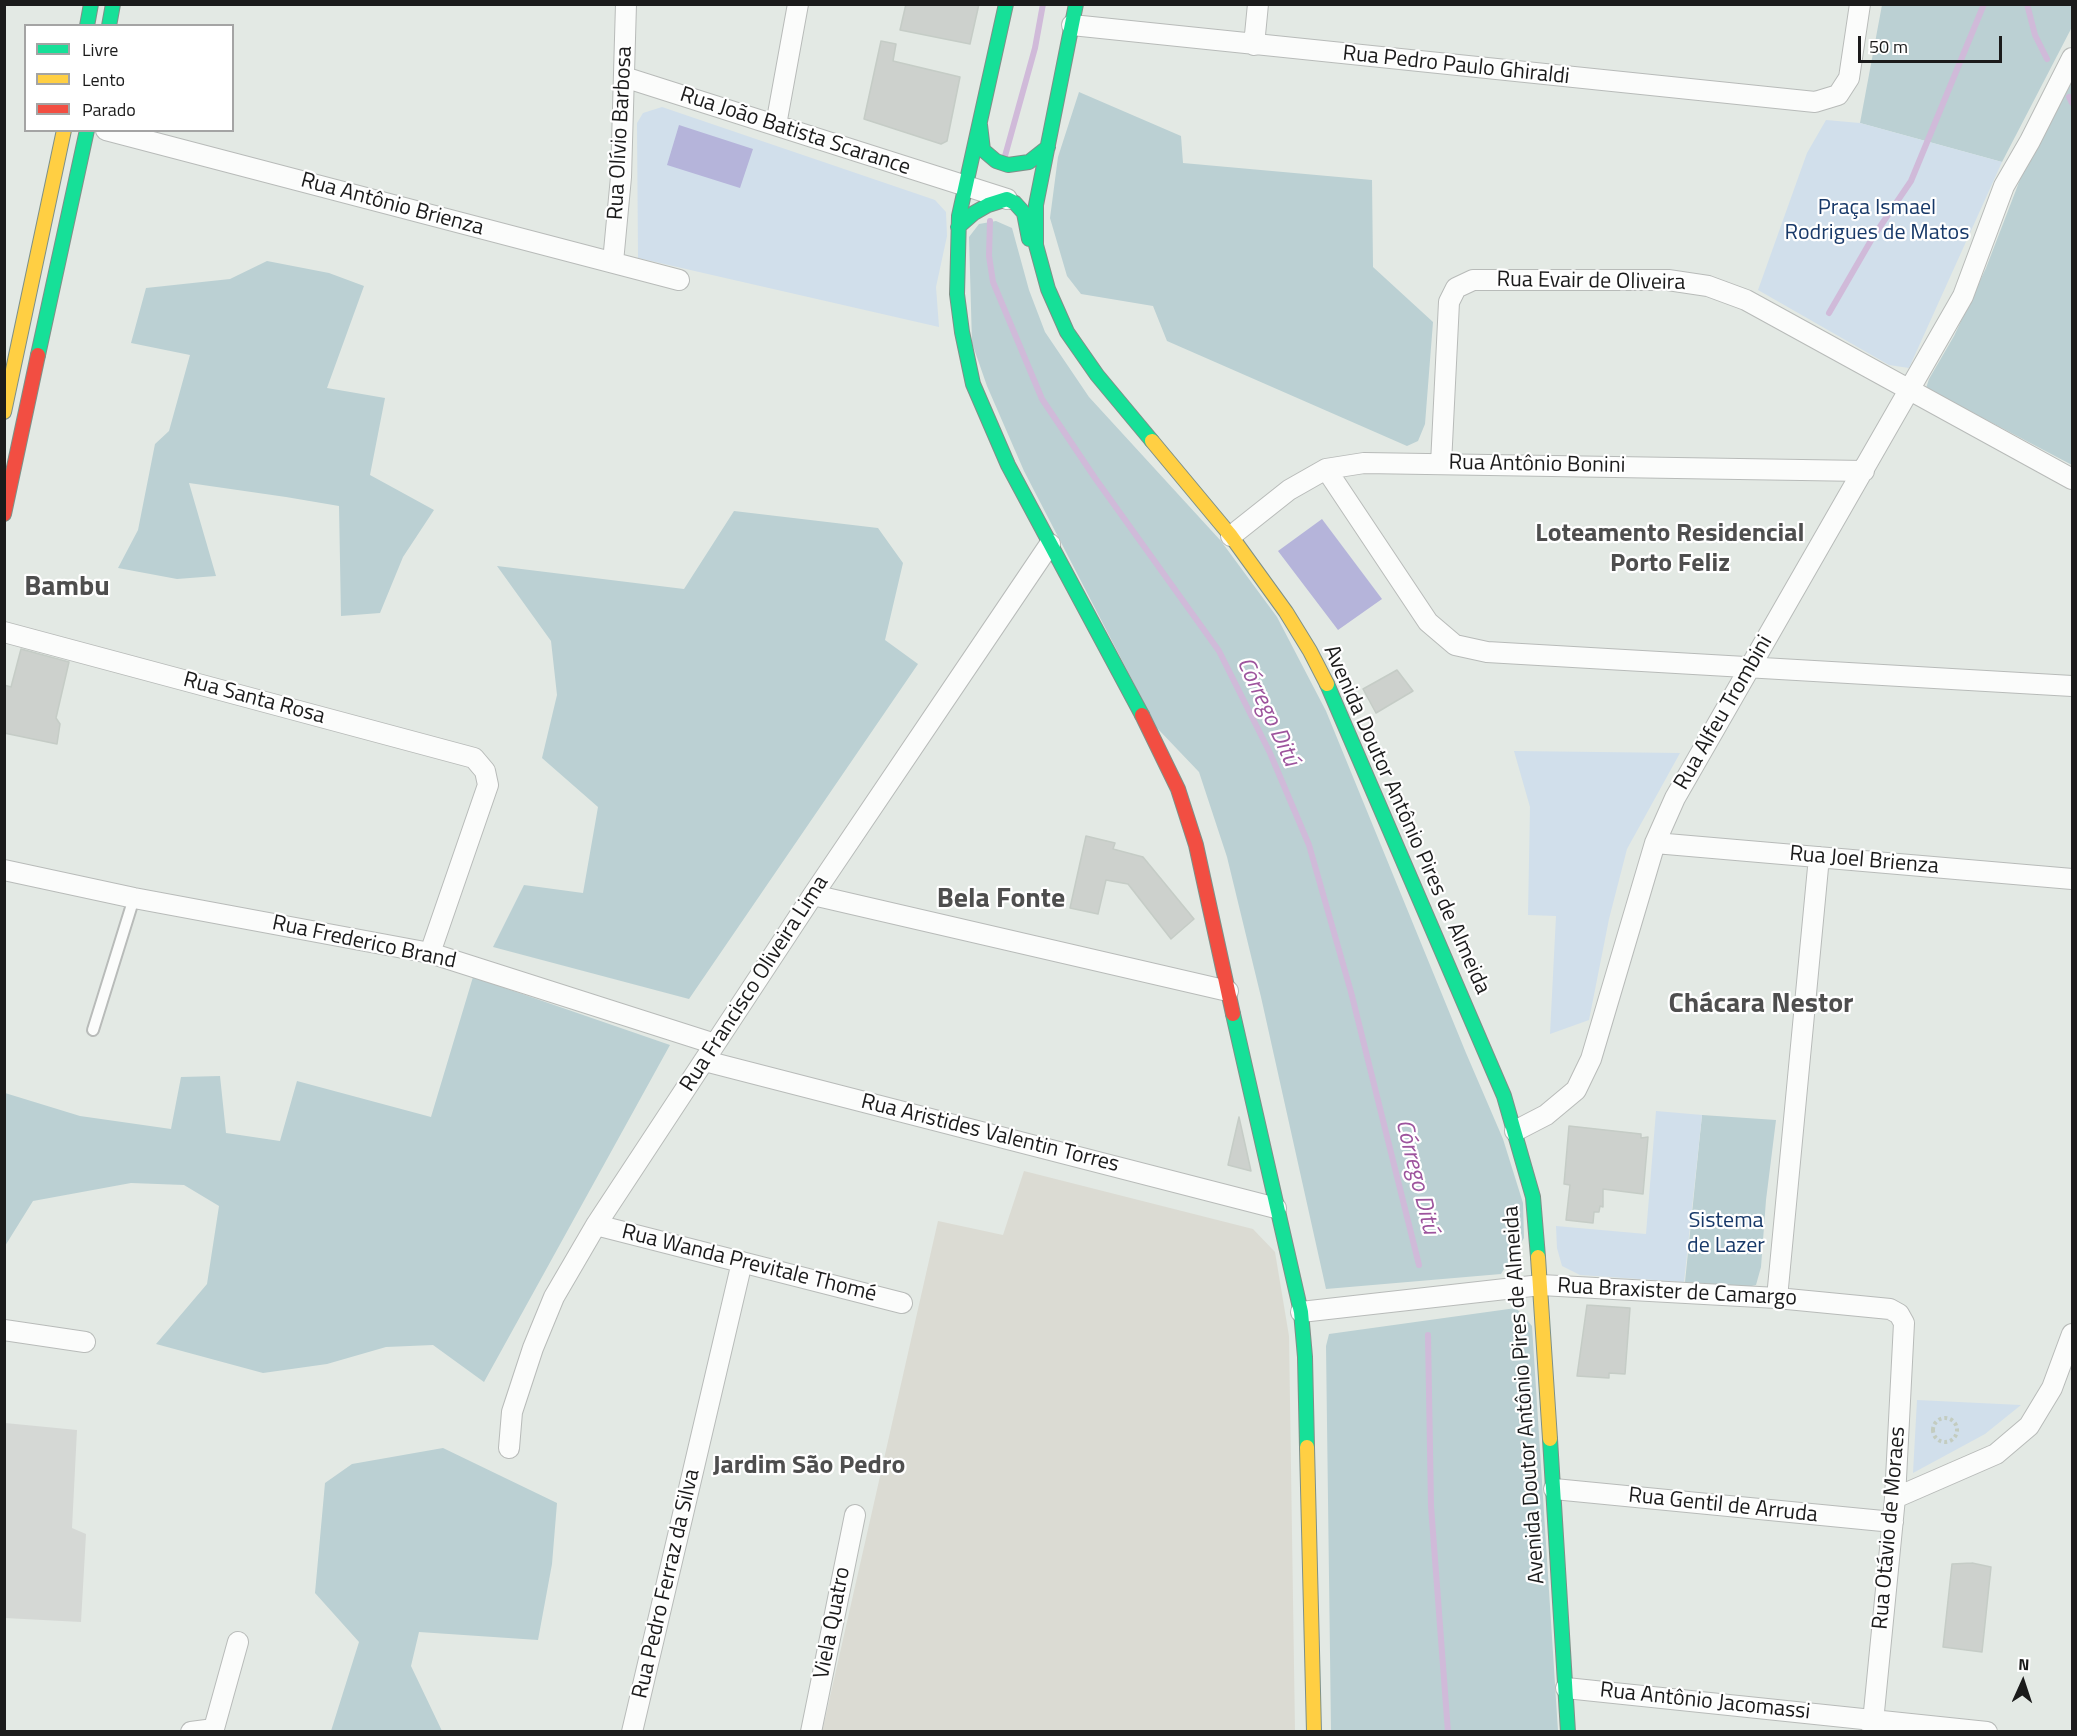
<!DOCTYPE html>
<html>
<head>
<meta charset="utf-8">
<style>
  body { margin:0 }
  #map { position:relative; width:2077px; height:1736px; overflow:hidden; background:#e3e9e4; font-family:"Titillium Web",sans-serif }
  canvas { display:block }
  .frame { position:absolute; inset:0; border:6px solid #1b1b1b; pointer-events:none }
  .legend { position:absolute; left:24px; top:24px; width:210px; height:108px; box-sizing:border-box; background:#fff; border:2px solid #a4a4a4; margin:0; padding:8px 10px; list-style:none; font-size:18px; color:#1b1b1b }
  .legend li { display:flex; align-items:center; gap:12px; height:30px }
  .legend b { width:30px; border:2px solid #a4a4a4 }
  .north { position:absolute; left:1993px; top:1652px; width:60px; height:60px; -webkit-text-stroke:4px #fff; paint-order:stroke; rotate:3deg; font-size:16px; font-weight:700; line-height:24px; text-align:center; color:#1b1b1b }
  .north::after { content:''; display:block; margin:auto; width:21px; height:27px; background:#1b1b1b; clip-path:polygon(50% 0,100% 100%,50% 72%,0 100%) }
  .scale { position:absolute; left:1858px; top:36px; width:144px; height:27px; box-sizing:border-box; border:3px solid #1b1b1b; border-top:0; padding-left:8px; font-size:18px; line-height:21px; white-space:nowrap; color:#1b1b1b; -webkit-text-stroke:4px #fff; paint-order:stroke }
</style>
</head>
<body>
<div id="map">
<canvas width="2077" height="1736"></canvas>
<div class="frame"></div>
<ul class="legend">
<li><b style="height:8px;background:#16e098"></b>Livre</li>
<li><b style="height:8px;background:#ffcf43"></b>Lento</li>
<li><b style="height:8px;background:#f24e42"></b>Parado</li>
</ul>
<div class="north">N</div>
<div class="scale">50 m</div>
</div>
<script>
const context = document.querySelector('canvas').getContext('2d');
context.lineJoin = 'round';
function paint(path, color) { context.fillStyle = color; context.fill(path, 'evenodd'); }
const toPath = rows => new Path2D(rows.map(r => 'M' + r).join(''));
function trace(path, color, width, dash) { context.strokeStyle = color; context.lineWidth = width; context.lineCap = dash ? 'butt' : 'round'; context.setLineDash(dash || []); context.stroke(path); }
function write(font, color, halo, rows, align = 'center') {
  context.font = font + ' "Titillium Web",sans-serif'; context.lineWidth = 4.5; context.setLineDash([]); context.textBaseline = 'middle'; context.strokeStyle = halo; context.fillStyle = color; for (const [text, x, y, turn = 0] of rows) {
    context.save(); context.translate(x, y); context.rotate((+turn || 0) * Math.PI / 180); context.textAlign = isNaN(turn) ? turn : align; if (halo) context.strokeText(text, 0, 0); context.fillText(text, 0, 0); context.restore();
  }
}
paint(toPath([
  [5,1423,77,1430,72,1528,86,1534,81,1622,5,1618]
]), '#d5d8d5');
paint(toPath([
  [1024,1171,1253,1229,1275,1252,1289,1336,1295,1731,822,1732,938,1221,1003,1235]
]), '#dbdbd3');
paint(toPath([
  [1882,5,2072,5,2072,27,2002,162,1860,123],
  [2072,82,2072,465,1926,388,1929,379,1954,336,1986,268,2021,177],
  [1079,92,1181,136,1183,163,1372,180,1373,267,1433,322,1425,424,1418,441,1407,446,1167,341,1153,306,1081,294,1067,276,1050,218,1058,157],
  [996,221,1012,228,1029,290,1045,332,1089,397,1221,541,1277,617,1326,711,1466,1053,1503,1139,1523,1203,1524,1238,1501,1274,1326,1289,1261,997,1227,857,1199,772,1157,728,1024,471,987,386,972,343,969,237,979,224],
  [267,261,329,273,364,286,327,388,385,398,370,475,434,510,403,557,380,613,341,616,339,506,286,497,189,483,216,576,177,579,118,568,138,530,155,444,169,431,190,355,131,343,146,288,230,279],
  [734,511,878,528,903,563,885,640,918,664,689,999,493,947,524,885,583,893,598,807,542,758,557,695,551,641,497,566,684,589],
  [473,977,670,1045,484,1382,433,1345,386,1347,327,1364,263,1373,156,1344,207,1284,219,1206,184,1185,131,1183,33,1201,5,1246,5,1093,80,1116,171,1129,181,1077,220,1076,226,1133,280,1141,297,1081,431,1117],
  [1702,1115,1776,1120,1766,1200,1761,1267,1756,1285,1747,1287,1685,1282],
  [1516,1308,1532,1326,1558,1731,1331,1731,1326,1346,1329,1334],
  [443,1448,557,1503,552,1564,538,1640,419,1632,411,1666,442,1731,331,1731,359,1642,315,1593,325,1483,352,1464]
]), '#bbd0d3');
paint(toPath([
  [662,107,935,200,946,212,947,236,936,287,939,327,638,258,637,123,643,113],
  [1826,120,1860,123,2002,162,1909,368,1889,365,1758,290,1807,153],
  [1514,751,1680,753,1627,849,1609,919,1589,1020,1550,1034,1556,916,1528,915,1530,807],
  [1656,1111,1702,1115,1684,1282,1580,1275,1562,1266,1557,1248,1556,1226,1646,1234],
  [1917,1400,2021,1405,1985,1434,1913,1473]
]), '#d1dfeb');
paint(toPath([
  [679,125,753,149,740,188,667,165],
  [1322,519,1382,599,1338,630,1278,551]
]), '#b5b4da');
trace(toPath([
  [2027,4,2035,35,2047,59],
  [2069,97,2072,103],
  [1005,156,1035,48,1043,4],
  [990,221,989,256,993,282,1042,399,1095,478,1219,651,1270,753,1309,845,1351,992,1419,1265],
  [1829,313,1873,237,1911,181,1984,4],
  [1428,1335,1431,1506,1448,1732]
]), '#d0bad9', 6);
const building = toPath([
  [906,4,979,4,970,44,900,30,906,4],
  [881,41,896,44,893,61,960,77,947,141,941,144,864,119,881,41],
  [21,649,69,662,56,718,60,724,57,744,4,733,4,685,11,687,21,649],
  [1397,670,1413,691,1376,713,1363,689,1397,670],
  [1086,836,1115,843,1113,849,1143,857,1194,919,1171,939,1128,884,1106,880,1098,914,1070,908,1086,836],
  [1239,1117,1251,1171,1228,1165,1239,1117],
  [1569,1126,1641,1134,1641,1138,1648,1137,1643,1194,1603,1189,1603,1207,1600,1206,1599,1212,1594,1212,1593,1223,1566,1220,1570,1185,1564,1184,1569,1126],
  [1587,1305,1630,1308,1625,1374,1609,1373,1609,1378,1577,1376,1587,1305],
  [1972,1563,1991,1567,1982,1652,1943,1647,1952,1564,1972,1563]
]);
paint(building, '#cdd1cd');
trace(building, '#c5ccc6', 1.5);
const lane = toPath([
  [93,1030,134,898]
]);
const street = toPath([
  [1072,25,1815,102,1838,95,1849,78,1860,4],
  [1254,45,1258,4],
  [624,77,1007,199],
  [776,125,798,4],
  [106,130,679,280],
  [613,262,621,177,626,4],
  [1441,464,1449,302,1456,288,1473,280,1668,280,1708,286,1746,300,2072,479],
  [1326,469,1428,622,1455,645,1487,652,2072,686],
  [1231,536,1289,490,1326,469,1364,463,1864,471],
  [4,632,474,758,485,771,488,785,430,953],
  [1655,843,2072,879],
  [4,870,134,898,430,953,715,1044],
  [813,895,1228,991],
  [705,1061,1276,1208],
  [1515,1131,1546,1115,1576,1090,1591,1059,1655,843,1675,798,1963,296,2004,186,2030,141,2072,58],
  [596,1225,902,1303],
  [1777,1298,1819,857],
  [1301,1312,1541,1285,1777,1298,1890,1309,1899,1314,1904,1323,1895,1498,1872,1732],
  [4,1330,85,1342],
  [509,1448,512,1412,533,1348,554,1297,596,1225,813,895,1050,544],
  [1554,1489,1893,1522],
  [1895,1498,1996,1454,2029,1426,2052,1388,2072,1334],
  [1566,1688,1987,1732],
  [191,1732,214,1729],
  [213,1732,238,1642],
  [632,1732,742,1262],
  [811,1732,855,1515]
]);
const fast = toPath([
  [1006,4,959,216,957,294,962,332,973,384,1008,465,1142,715],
  [1076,4,1036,205,1036,245,1048,289,1067,332,1097,375,1152,441],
  [87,26,91,4],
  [109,26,113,4],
  [980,125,983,150,996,161,1008,165,1029,162,1048,147],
  [958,227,974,213,988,205,1007,199,1015,203,1024,213,1029,239],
  [38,355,87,130],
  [1327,684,1504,1096,1533,1197,1538,1257],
  [1233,1014,1301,1312,1305,1357,1307,1447],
  [1550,1439,1568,1732]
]);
const slow = toPath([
  [4,412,64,130],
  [1152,441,1231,536,1286,612,1310,651,1327,684],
  [1538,1257,1550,1439],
  [1307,1447,1314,1732]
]);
const jam = toPath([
  [4,514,38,355],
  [1142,715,1178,789,1196,845,1233,1014]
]);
trace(lane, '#b8bbb9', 14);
trace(street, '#b8bbb9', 22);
trace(fast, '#7e9088', 16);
trace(slow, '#7e9088', 16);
trace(jam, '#7e9088', 16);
trace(toPath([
  '1933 1430a12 12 0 1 1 24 0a12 12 0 1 1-24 0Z'
]), '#c3ccc0', 4, [3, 3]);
trace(lane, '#fbfcfb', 10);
trace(street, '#fbfcfb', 20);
trace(fast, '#16e098', 14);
trace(slow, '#ffcf43', 14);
trace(jam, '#f24e42', 14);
write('22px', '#1b1b1b', '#fff', [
  ["Rua Pedro Paulo Ghiraldi",1456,66,6],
  ["Rua João Batista Scarance",795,132,18],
  ["Rua Olívio Barbosa",621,133,-87],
  ["Rua Antônio Brienza",392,205,15],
  ["Rua Evair de Oliveira",1591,282,1],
  ["Rua Antônio Bonini",1537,465,1],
  ["Rua Santa Rosa",254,699,15],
  ["Rua Alfeu Trombini",1724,713,-60],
  ["Avenida Doutor Antônio Pires de Almeida",1406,820,66],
  ["Rua Joel Brienza",1864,861,5],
  ["Rua Frederico Brand",364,943,12],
  ["Rua Francisco Oliveira Lima",755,984,-57],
  ["Rua Aristides Valentin Torres",990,1134,14],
  ["Rua Wanda Previtale Thomé",749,1264,14],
  ["Rua Braxister de Camargo",1677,1293,3],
  ["Avenida Doutor Antônio Pires de Almeida",1525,1395,-94],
  ["Rua Gentil de Arruda",1723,1506,6],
  ["Rua Otávio de Moraes",1890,1528,-85],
  ["Rua Pedro Ferraz da Silva",667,1584,-77],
  ["Viela Quatro",833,1623,-79],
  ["Rua Antônio Jacomassi",1705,1702,6]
]);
write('22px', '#183969', '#fff', [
  ["Praça Ismael",1877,209],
  ["Rodrigues de Matos",1877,234],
  ["Sistema",1726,1222],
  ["de Lazer",1726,1247]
]);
write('italic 24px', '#9d549d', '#fff', [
  ["Córrego Ditú",1267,712,65],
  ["Córrego Ditú",1416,1177,76]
]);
write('bold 26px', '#4e4e4e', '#fff', [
  ["Loteamento Residencial",1670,535],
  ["Porto Feliz",1670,565],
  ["Jardim São Pedro",809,1467]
]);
write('bold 28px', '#4e4e4e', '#fff', [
  ["Bambu",67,588],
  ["Bela Fonte",1001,900],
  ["Chácara Nestor",1761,1005]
]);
</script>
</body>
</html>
